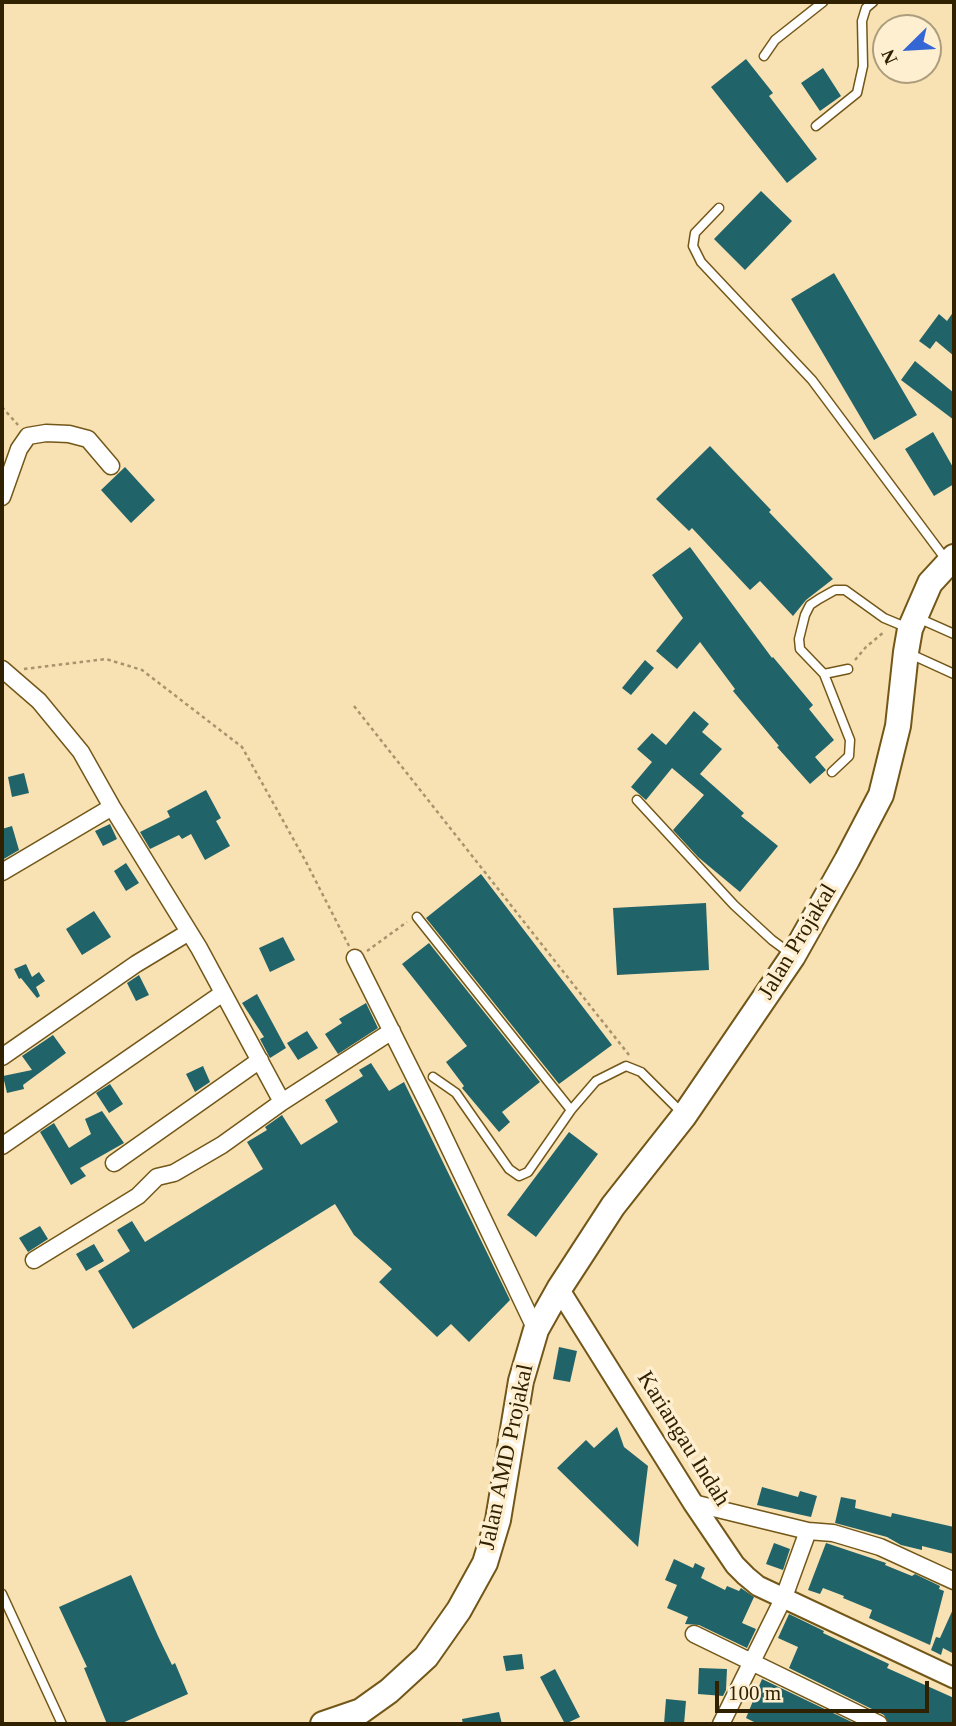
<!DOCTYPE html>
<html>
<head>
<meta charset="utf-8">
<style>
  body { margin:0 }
  #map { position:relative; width:956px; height:1726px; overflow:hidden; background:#f8e1b3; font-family:"Times New Roman",serif }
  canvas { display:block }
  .frame { position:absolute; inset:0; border:4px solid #302100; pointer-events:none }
  .north { position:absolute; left:872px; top:14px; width:70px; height:70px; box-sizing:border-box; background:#ffefd1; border:2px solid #ac9d7d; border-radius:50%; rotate:246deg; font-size:19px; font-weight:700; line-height:28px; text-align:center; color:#302100 }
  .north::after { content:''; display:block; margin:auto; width:24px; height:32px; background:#3566d5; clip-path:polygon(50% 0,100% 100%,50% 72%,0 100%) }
  .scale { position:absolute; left:715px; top:1681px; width:214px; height:32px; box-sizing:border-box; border:4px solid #302100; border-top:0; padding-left:9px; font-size:21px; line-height:24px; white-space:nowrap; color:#302100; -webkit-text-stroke:5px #ffefd1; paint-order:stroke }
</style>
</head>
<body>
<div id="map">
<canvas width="956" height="1726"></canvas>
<div class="frame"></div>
<div class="north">N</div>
<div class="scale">100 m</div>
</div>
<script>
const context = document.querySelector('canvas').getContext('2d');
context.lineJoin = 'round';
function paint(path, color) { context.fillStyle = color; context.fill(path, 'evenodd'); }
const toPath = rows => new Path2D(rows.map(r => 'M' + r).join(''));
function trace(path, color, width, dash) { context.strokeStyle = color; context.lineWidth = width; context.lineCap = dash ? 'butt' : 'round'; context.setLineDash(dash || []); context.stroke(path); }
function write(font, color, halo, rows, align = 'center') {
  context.font = font + ' "Times New Roman",serif'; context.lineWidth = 7; context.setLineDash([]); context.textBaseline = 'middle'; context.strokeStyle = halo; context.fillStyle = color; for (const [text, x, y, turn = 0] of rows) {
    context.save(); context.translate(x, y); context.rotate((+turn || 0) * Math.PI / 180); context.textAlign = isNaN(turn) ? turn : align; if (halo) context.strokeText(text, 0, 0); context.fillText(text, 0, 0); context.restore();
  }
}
paint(toPath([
  [746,59,773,93,769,96,817,159,787,183,711,87],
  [823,68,841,96,820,111,801,83],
  [761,191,792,221,745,270,714,239],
  [834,273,917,415,874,440,791,299],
  [954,311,954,356,936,341,930,349,919,341,939,314,947,321],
  [915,361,954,393,954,420,901,380],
  [933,432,954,469,954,484,934,496,905,449],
  [710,446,771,510,769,512,833,579,806,600,793,616,760,581,750,590,692,528,689,531,656,499],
  [125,467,155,500,131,523,101,490],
  [690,547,772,658,773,657,813,705,809,709,834,740,815,757,826,770,810,784,777,747,779,746,733,691,735,689,700,642,677,669,656,651,683,618,652,575],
  [645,660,654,668,631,695,622,688],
  [694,711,709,724,702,732,722,749,700,774,744,813,741,816,778,846,740,892,698,857,673,830,704,795,672,768,646,800,631,787,652,762,637,749,652,733,666,745],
  [24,773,29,793,12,797,8,777],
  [206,790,221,818,216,821,230,846,205,860,191,834,182,839,179,835,150,849,140,832,170,817,167,811],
  [110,824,117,839,103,846,95,831],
  [12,826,19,850,2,860,2,829],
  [126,863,139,883,126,891,114,871],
  [481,874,612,1045,559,1084,426,918],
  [706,903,709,970,617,975,613,908],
  [94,911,111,937,82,955,66,929],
  [283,937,295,960,270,972,259,948],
  [429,943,540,1082,502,1112,510,1122,499,1132,462,1088,464,1086,446,1062,467,1046,402,964],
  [26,964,32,977,39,972,45,981,36,987,40,996,37,998,21,978,19,979,14,969],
  [139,975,149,995,136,1001,127,983],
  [257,994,286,1048,270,1058,260,1039,264,1037,242,1003],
  [366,1003,378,1028,338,1054,325,1034,342,1023,339,1019],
  [307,1031,318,1048,298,1060,287,1043],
  [53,1035,66,1053,23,1085,24,1089,7,1093,3,1076,32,1070,22,1056],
  [371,1063,389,1091,404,1082,510,1300,469,1342,451,1324,437,1337,379,1282,392,1269,354,1235,335,1204,133,1329,98,1271,130,1251,117,1230,132,1221,145,1242,263,1169,247,1142,267,1130,265,1127,282,1115,301,1145,338,1122,325,1100,363,1076,359,1070],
  [203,1066,210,1082,195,1092,186,1074],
  [110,1084,123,1104,109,1113,96,1093],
  [102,1111,124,1143,80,1168,86,1176,71,1185,40,1132,54,1123,69,1148,91,1134,85,1119],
  [569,1132,598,1154,536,1237,507,1215],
  [40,1226,48,1239,28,1252,19,1238],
  [94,1244,104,1261,86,1271,76,1254],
  [559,1347,577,1351,570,1382,553,1379],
  [617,1427,624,1447,648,1466,638,1547,557,1468,586,1440,594,1448],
  [762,1487,798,1497,800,1491,817,1496,811,1517,757,1505],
  [841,1497,856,1500,855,1508,891,1517,892,1513,954,1527,954,1554,922,1546,922,1550,901,1545,887,1537,835,1523],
  [774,1543,790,1549,783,1570,766,1564],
  [826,1543,886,1563,885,1565,912,1576,915,1574,940,1586,939,1589,944,1591,930,1645,869,1618,872,1610,843,1598,844,1596,823,1588,820,1594,808,1590],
  [674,1559,693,1568,695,1563,705,1568,701,1578,725,1590,727,1586,739,1591,741,1588,754,1597,742,1623,756,1629,747,1648,699,1625,685,1624,688,1617,667,1608,677,1585,665,1580],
  [131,1575,158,1636,172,1665,175,1663,188,1694,120,1724,107,1724,84,1668,87,1667,59,1607],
  [954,1607,954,1654,943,1648,941,1655,931,1650,936,1637,940,1638],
  [789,1614,824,1631,823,1633,889,1664,887,1668,954,1698,954,1724,889,1724,884,1715,789,1668,798,1647,778,1638],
  [522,1654,524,1669,506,1671,503,1656],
  [699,1668,727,1669,726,1690,723,1696,698,1694],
  [555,1669,580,1717,565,1724,540,1677],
  [762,1679,856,1724,758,1724,746,1718],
  [666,1699,686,1701,684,1724,664,1724],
  [499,1712,502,1724,463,1724,462,1719]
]), '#206369');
const service = toPath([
  [764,56,775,40,823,2],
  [816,126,857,93,863,66,862,21,866,8,873,2],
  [719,208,695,233,693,246,701,262,812,380,947,561],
  [918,618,954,634],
  [908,653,954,674],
  [848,669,824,674,800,649,799,639,805,615,810,605,819,599,835,590,845,590,884,618,908,628],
  [824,674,850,740,849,756,832,772],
  [637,800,734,905,772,940,791,954],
  [417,917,571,1110],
  [433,1077,456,1093,509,1169,519,1176,528,1172,571,1110,596,1081,626,1066,641,1072,682,1113],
  [2,1594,62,1724]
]);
const minor = toPath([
  [2,497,19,449,28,436,46,433,69,434,88,439,111,466],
  [2,669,39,701,81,752,112,807,199,948,282,1102],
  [2,872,112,807],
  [355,958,435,1118,536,1330],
  [2,1057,136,964,189,932],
  [2,1146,223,993],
  [114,1163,260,1060],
  [34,1260,138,1196,157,1177,174,1173,222,1145,282,1102,392,1031],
  [693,1503,808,1531,833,1533,880,1547,954,1581],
  [694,1634,879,1724],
  [721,1724,784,1597,808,1531]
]);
const tertiary = toPath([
  [559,1289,693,1503,735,1565,746,1576,758,1586,954,1678]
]);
const primary = toPath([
  [323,1724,361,1711,389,1691,426,1657,459,1610,485,1563,498,1520,521,1381,536,1330,559,1289,613,1206,684,1116,793,956,847,860,881,795,898,726,906,652,910,629,930,583,954,557]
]);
trace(service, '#735718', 11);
trace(minor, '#735718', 19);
trace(tertiary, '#735718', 23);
trace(primary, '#735718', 28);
trace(toPath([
  [2,407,18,425],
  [855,660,866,647,885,631],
  [24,669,106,659,142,670,242,747,305,860,349,946],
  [354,706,629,1055],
  [367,951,407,922]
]), '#a8946c', 2.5, [3.5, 3.5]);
trace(service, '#fff', 8);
trace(minor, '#fff', 16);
trace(tertiary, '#fff', 19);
trace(primary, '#fff', 24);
write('23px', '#302100', '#ffefd1', [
  ["Jalan Projakal",798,942,-59],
  ["Kariangau Indah",683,1439,58],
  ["Jalan AMD Projakal",507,1457,-78]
]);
</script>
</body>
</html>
